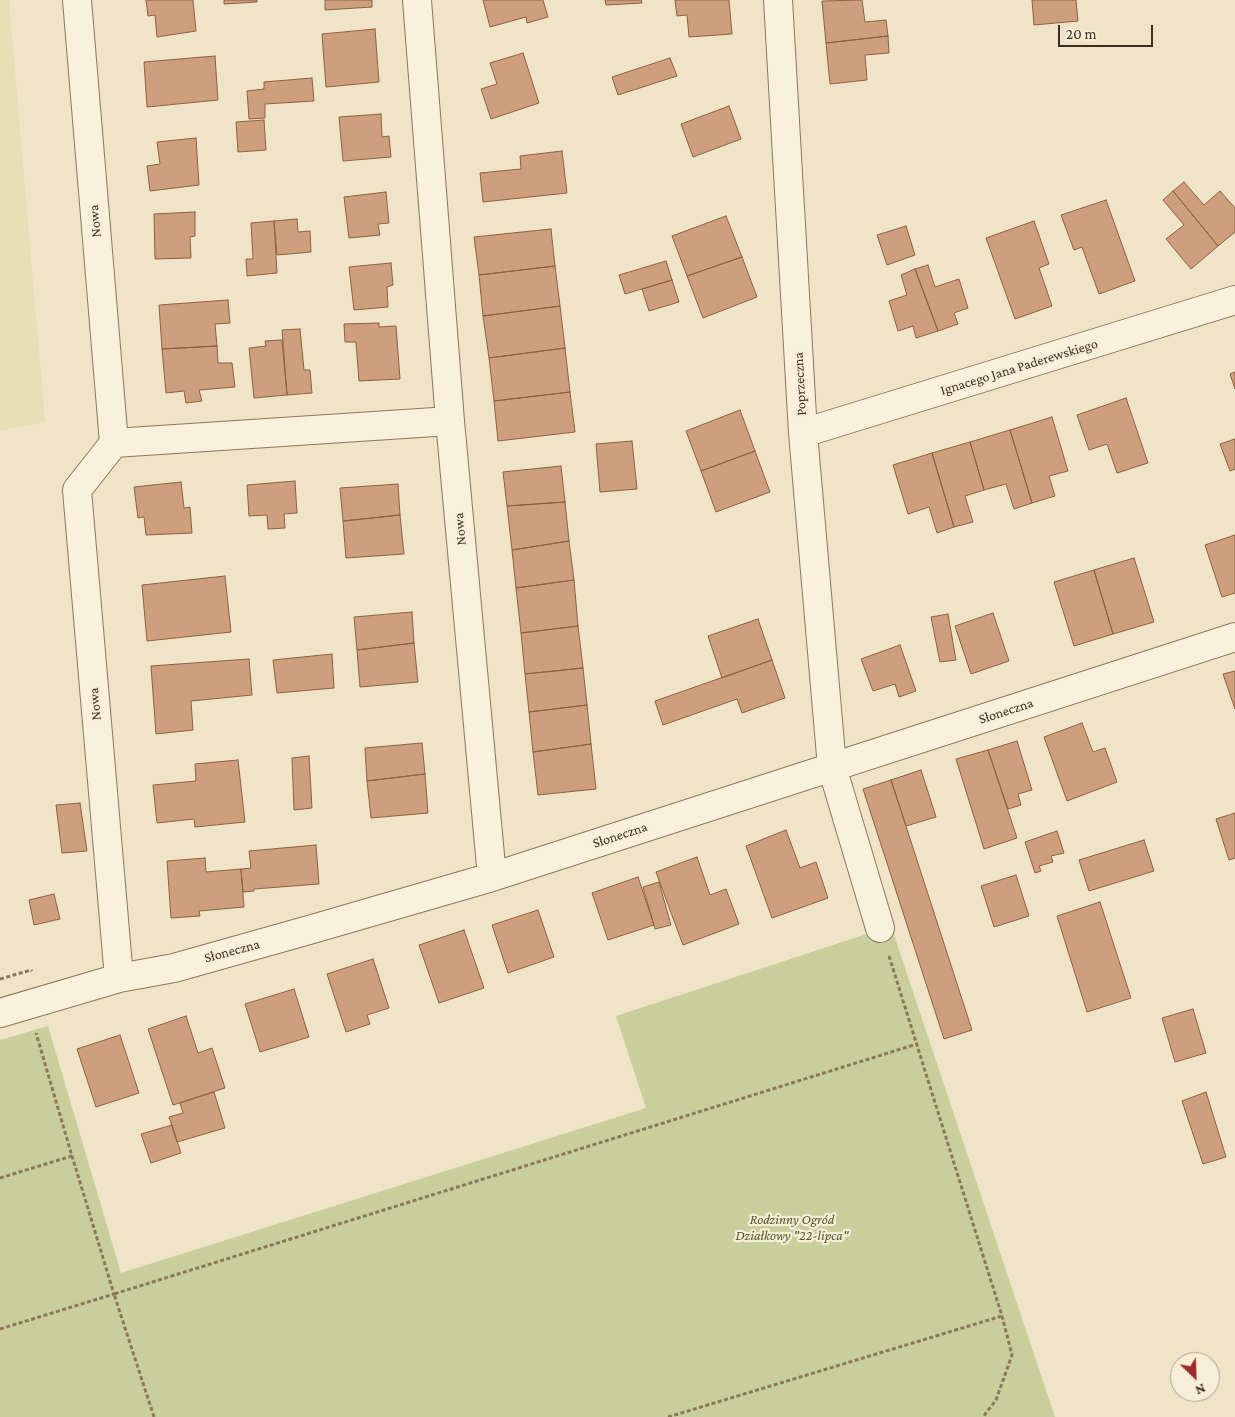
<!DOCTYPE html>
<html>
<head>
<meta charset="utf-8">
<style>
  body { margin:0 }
  #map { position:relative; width:1235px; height:1417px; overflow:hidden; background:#f0e4c8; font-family:"Crimson Pro",serif }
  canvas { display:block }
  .north { position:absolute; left:1170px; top:1352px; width:50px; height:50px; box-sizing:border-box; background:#f7eed8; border:1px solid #ada18e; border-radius:50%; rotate:156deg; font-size:14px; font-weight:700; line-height:20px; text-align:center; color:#3d2e20 }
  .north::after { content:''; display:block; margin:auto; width:18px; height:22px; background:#9e2a2b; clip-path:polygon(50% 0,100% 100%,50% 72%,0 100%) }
  .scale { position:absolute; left:1058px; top:25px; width:95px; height:22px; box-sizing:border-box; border:2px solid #3d2e20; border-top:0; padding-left:6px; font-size:15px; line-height:18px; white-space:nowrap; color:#3d2e20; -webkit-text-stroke:4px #f7eed8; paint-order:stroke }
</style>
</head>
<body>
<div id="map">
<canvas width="1235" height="1417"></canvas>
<div class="north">N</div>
<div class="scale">20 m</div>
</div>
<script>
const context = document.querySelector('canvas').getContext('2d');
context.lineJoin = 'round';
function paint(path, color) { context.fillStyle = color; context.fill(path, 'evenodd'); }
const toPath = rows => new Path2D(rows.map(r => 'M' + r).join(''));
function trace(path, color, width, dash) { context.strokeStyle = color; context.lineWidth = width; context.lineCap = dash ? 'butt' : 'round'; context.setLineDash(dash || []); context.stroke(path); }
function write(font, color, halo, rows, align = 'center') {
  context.font = font + ' "Crimson Pro",serif'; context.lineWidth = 4.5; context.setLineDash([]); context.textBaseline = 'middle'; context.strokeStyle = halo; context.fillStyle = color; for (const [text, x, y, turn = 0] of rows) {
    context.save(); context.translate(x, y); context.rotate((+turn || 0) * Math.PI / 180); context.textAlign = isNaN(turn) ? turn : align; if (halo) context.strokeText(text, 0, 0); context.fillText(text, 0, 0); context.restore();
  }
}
paint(toPath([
  [0,0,9,0,45,422,0,431]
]), '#e6deb5');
paint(toPath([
  [891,926,1055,1417,0,1417,0,1040,48,1026,121,1273,646,1108,616,1016]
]), '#c9cf9b');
const building = toPath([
  [146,0,193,0,196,31,157,37,155,15,148,16,146,0],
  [224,0,257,0,257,2,224,4,224,0],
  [325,0,372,0,372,7,325,10,325,0],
  [483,0,543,0,548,17,527,23,526,17,490,27,483,0],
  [605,0,641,0,642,3,606,5,605,0],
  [675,0,729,0,732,34,689,37,687,15,677,16,675,0],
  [862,0,865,22,886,20,888,36,826,43,822,1,862,0],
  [1032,0,1076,0,1078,21,1034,25,1032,0],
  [375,29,379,82,326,87,322,34,375,29],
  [888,36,889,53,865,55,867,80,830,84,826,43,888,36],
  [523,53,539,103,491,119,481,89,497,84,490,63,523,53],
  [215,56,218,100,147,107,144,62,215,56],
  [670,58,677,76,618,95,612,77,670,58],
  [312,78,314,101,265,104,265,118,249,119,247,91,264,89,264,82,312,78],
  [729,106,741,139,693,157,681,124,729,106],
  [381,114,382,137,389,136,391,157,343,161,339,117,381,114],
  [264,120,266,150,238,152,236,122,264,120],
  [196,138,199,185,150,191,147,166,160,164,157,142,196,138],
  [562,151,567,193,483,202,480,173,521,169,520,156,562,151],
  [1184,182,1204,205,1220,191,1235,208,1235,232,1218,246,1173,191,1184,182],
  [1173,191,1218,246,1191,269,1166,239,1184,225,1163,200,1173,191],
  [386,192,389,223,378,224,380,235,349,238,344,197,386,192],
  [1106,200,1135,281,1099,294,1082,247,1074,250,1061,215,1106,200],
  [195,212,195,236,190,237,191,258,155,259,154,214,195,212],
  [726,216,742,257,687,276,672,236,726,216],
  [297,219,298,232,310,231,311,252,277,255,274,221,297,219],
  [274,221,277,273,247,276,246,259,253,259,251,223,274,221],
  [1034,221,1049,264,1039,268,1052,306,1015,319,986,238,1034,221],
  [906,226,915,255,887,265,877,235,906,226],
  [551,229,555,266,479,275,474,237,551,229],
  [742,257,757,297,703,318,687,276,742,257],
  [666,261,672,280,625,294,619,275,666,261],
  [391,263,393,285,387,287,388,307,354,310,349,267,391,263],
  [928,265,935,287,959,279,968,308,954,313,958,324,938,331,915,269,928,265],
  [555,266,560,306,483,316,479,275,555,266],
  [915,269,938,331,916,338,913,326,898,331,889,301,907,295,901,275,915,269],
  [672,280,679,302,649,311,642,289,672,280],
  [228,300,230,323,215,324,217,346,162,349,159,305,228,300],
  [560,306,565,348,489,358,483,316,560,306],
  [379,323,379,327,396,326,400,379,359,381,356,342,345,342,344,324,379,323],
  [300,329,304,370,310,370,312,393,287,395,282,330,300,329],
  [282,340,287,395,254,398,249,348,266,346,265,341,282,340],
  [217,346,218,363,232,363,235,387,199,390,202,401,186,403,184,391,166,393,162,349,217,346],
  [565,348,570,392,494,401,489,358,565,348],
  [1235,372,1235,389,1230,374,1235,372],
  [570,392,575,432,498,441,494,401,570,392],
  [1126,398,1148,463,1117,473,1107,444,1089,450,1077,415,1126,398],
  [740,410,755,451,701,471,686,431,740,410],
  [1052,417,1068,471,1049,476,1055,496,1032,503,1010,430,1052,417],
  [1010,430,1032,503,1014,509,1006,484,984,490,970,442,1010,430],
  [1235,439,1235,469,1230,471,1220,444,1235,439],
  [632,441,637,489,600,492,596,444,632,441],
  [970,442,984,490,965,496,973,522,954,527,932,453,970,442],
  [755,451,770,492,716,512,701,471,755,451],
  [932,453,954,527,937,533,929,507,908,514,893,465,932,453],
  [561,466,565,502,507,506,503,472,561,466],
  [295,481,297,513,284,514,285,528,268,529,267,515,249,516,247,485,295,481],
  [181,482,184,508,190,507,192,533,146,535,144,517,138,518,134,487,181,482],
  [398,484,400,515,343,521,340,488,398,484],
  [565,502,569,541,512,550,507,506,565,502],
  [400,515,404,554,346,558,343,521,400,515],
  [1235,535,1235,593,1222,597,1205,545,1235,535],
  [569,541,574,580,516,588,512,550,569,541],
  [1134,558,1154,622,1113,634,1094,570,1134,558],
  [1094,570,1113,634,1074,646,1054,582,1094,570],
  [225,576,231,632,147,641,142,585,225,576],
  [574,580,578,626,521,633,516,588,574,580],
  [412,612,414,643,357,650,354,617,412,612],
  [993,613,1009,661,971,674,955,626,993,613],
  [948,614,956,660,940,662,931,617,948,614],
  [758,619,772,660,722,678,708,636,758,619],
  [578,626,583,668,525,674,521,633,578,626],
  [414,643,418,682,360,687,357,650,414,643],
  [900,645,916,691,899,697,895,684,873,691,861,659,900,645],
  [332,654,334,688,277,693,273,660,332,654],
  [249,659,252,695,191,701,193,730,156,734,151,666,249,659],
  [772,660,785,698,742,713,737,699,663,725,655,701,772,660],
  [583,668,587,705,529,712,525,674,583,668],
  [1235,671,1235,709,1223,674,1235,671],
  [587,705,591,744,533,752,529,712,587,705],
  [1082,723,1093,752,1105,748,1117,782,1067,801,1044,737,1082,723],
  [1017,741,1032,790,1018,794,1021,805,1008,809,988,750,1017,741],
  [422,743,425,774,367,781,365,748,422,743],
  [591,744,596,789,538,795,533,752,591,744],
  [988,750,1017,838,984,849,956,759,988,750],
  [309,756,312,808,294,810,292,758,309,756],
  [238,760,245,822,195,827,194,819,157,823,153,785,196,781,195,764,238,760],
  [921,770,936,817,906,826,891,780,921,770],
  [425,774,428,813,371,818,367,781,425,774],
  [891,780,972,1030,944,1039,863,789,891,780],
  [80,803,87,851,62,853,56,805,80,803],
  [1235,813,1235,858,1229,860,1216,819,1235,813],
  [786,830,800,868,816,862,828,898,772,918,746,846,786,830],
  [1057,831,1064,853,1051,856,1053,862,1039,866,1041,871,1035,873,1025,842,1057,831],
  [1144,840,1154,871,1089,891,1079,860,1144,840],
  [316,845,319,884,254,889,254,891,243,892,241,869,251,868,249,851,316,845],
  [697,857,710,895,726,889,739,924,683,945,656,872,697,857],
  [205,858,206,872,241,869,244,907,199,911,200,916,171,918,167,861,205,858],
  [1016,875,1029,916,994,927,981,886,1016,875],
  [638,877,654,925,608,940,592,893,638,877],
  [659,882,671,925,655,929,643,887,659,882],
  [54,894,60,919,34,925,29,900,54,894],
  [1100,902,1131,998,1087,1012,1057,916,1100,902],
  [538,910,554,957,508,973,492,925,538,910],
  [464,930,484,988,439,1003,419,945,464,930],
  [373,959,389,1008,367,1015,370,1024,346,1032,327,974,373,959],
  [294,989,309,1037,260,1052,245,1004,294,989],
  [1193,1009,1206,1053,1175,1062,1162,1018,1193,1009],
  [186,1016,198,1053,212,1048,225,1088,173,1105,148,1029,186,1016],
  [120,1035,139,1093,96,1107,77,1049,120,1035],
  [214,1092,225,1128,177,1142,169,1117,183,1113,180,1103,214,1092],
  [1206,1092,1226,1157,1203,1164,1182,1101,1206,1092],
  [172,1125,181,1153,151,1163,141,1134,172,1125]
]);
paint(building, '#cf9f7d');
trace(building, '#8d5f41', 1);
const minor = toPath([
  [77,0,114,443,77,490,119,978],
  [417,0,450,421,492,877],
  [778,0,803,433,832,767,880,928],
  [803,433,1235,300],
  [114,443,450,421],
  [0,1013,119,978,174,968,309,930,492,877,1235,637]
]);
trace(minor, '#8d765c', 30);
trace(toPath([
  [889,956,1002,1316,1012,1355,996,1400,983,1417],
  [0,979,31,970,32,971],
  [0,1178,72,1156,36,1033],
  [0,1329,114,1294,72,1156],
  [154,1417,114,1294,917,1044],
  [668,1417,1002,1316]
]), '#8d765c', 3, [4, 2.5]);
trace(minor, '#faf1dc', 28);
write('14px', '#3d2e20', '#f7eed8', [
  ["Nowa",95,221,-95],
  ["Ignacego Jana Paderewskiego",1019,367,-17],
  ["Poprzeczna",800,384,-93],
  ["Nowa",460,529,-95],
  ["Nowa",95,704,-95],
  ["Słoneczna",1006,711,-18],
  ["Słoneczna",620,835,-18],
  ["Słoneczna",232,951,-15]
]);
write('italic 14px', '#4d5a26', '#f7eed8', [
  ["Rodzinny Ogród",792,1220],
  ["Działkowy \"22-lipca\"",792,1236]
]);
</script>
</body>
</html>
